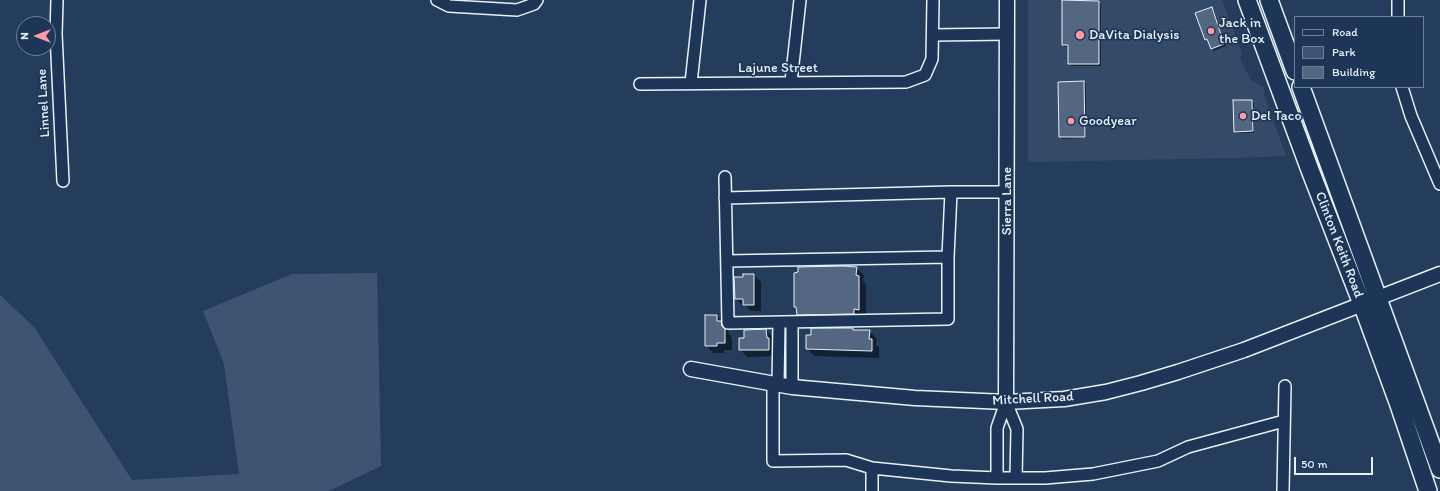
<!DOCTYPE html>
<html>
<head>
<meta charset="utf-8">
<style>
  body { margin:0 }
  #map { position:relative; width:1440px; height:491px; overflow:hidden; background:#253d5d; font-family:Itim,sans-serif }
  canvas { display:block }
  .legend { position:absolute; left:1294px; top:16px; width:130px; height:72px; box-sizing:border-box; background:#1d3557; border:1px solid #6e8097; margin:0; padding:5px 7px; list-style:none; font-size:12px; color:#e8f1f8 }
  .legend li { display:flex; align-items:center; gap:8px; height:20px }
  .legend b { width:20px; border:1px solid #6e8097 }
  .north { position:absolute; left:16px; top:16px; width:40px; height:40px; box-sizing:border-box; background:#1d3557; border:1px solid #6e8097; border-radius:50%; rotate:270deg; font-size:11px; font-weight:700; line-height:16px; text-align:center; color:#e8f1f8 }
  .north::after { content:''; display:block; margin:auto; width:14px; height:18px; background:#ff9aa2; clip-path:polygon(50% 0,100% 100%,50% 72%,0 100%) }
  .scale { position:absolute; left:1294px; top:457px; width:79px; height:18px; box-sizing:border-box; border:2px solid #e8f1f8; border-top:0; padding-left:5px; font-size:12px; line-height:14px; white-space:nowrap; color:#e8f1f8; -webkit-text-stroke:3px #1d3557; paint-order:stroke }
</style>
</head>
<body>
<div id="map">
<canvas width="1440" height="491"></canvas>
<ul class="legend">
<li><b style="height:5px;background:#1d3557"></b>Road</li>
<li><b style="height:11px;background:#3e5472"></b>Park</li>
<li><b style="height:11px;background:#536782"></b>Building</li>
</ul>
<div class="north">N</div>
<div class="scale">50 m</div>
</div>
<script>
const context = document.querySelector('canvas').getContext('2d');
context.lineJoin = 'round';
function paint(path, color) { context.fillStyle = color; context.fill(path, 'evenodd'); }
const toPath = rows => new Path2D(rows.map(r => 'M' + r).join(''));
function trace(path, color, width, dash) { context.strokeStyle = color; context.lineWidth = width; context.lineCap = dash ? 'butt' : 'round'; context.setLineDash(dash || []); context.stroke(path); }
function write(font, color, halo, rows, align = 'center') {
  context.font = font + ' Itim,sans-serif'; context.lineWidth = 3.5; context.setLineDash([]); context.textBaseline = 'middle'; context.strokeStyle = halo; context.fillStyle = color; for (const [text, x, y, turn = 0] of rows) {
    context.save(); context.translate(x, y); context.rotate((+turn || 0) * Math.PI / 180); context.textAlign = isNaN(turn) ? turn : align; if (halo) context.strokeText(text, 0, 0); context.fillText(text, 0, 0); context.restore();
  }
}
paint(toPath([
  [1028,0,1222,0,1242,53,1240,59,1251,80,1264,87,1264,94,1286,156,1238,158,1028,162]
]), '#334a68');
paint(toPath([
  [377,273,381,466,329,491,0,491,0,295,34,327,132,480,239,474,224,364,203,311,292,274]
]), '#3e5472');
paint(toPath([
  [1063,1,1099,2,1101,4,1101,66,1071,66,1069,64,1069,47,1065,47,1063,45],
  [1212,8,1214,10,1219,25,1218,25,1226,46,1214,51,1206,39],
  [1084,82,1086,84,1086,138,1062,139,1060,136],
  [1234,101,1252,101,1254,103,1254,133,1237,133,1235,131],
  [856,268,864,275,863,281,866,284,866,316,805,322,798,314,797,309,795,307],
  [754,275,761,282,761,311,751,311,746,306,743,306,736,299,744,278],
  [717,316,724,324,724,326,728,329,729,334,732,338,732,350,724,350,724,353,713,353,706,345],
  [853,329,855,331,869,331,877,339,876,345,879,347,879,358,814,356,807,348],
  [766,330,773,338,776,356,747,357,740,349,745,339]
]), '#0007');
const building = toPath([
  [1062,0,1099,1,1099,64,1068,64,1068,45,1062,45,1062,0],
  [1212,7,1224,44,1211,49,1207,39,1205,40,1195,13,1212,7],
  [1084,81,1085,137,1059,137,1058,82,1084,81],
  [1233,100,1252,100,1253,131,1234,132,1233,100],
  [843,266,857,267,856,275,859,276,859,310,854,309,854,314,797,315,796,307,794,307,794,273,798,272,798,267,843,266],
  [743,274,754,274,754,305,743,305,743,299,735,299,734,277,743,277,743,274],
  [705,315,717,315,717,321,721,321,722,326,725,329,725,343,717,343,717,346,705,346,705,315],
  [811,328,853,328,853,330,870,330,869,339,872,339,872,351,806,349,806,335,811,335,811,328],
  [766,329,767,338,769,338,769,350,739,350,739,338,744,338,744,330,766,329]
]);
paint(building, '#536782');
trace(building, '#e8f1f8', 1);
const minor = toPath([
  [57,0,56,34,63,181],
  [437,0,449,6,517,10,534,4,537,0],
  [1398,0,1398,17],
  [933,35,1007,34],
  [791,82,800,0],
  [691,83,700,0],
  [640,84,906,82,925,75,932,59,933,0],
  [1402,87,1411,116,1440,184],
  [725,177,728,323,948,319,948,257],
  [951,192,1007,192],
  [725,198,951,192,948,257,727,261],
  [773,384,773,461,846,460,872,468,951,476,997,478,1045,478,1093,474,1158,461,1188,447,1284,421],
  [778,385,779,323],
  [792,387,792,322],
  [1006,402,1017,429,1016,478],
  [997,478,997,428,1006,402],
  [872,491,872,468],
  [1283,491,1285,386]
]);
const tertiary = toPath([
  [691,369,792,387,915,398,1006,402,1064,399,1106,392,1141,383,1178,372,1244,350,1440,274],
  [1006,402,1007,0]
]);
const primary = toPath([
  [1247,0,1310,170,1362,304,1399,405,1428,491],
  [1269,0,1295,71],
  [1301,87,1440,469]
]);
trace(minor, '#e8f1f8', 14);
trace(tertiary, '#e8f1f8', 17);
trace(primary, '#e8f1f8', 20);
trace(minor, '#1d3557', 11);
trace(tertiary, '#1d3557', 14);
trace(primary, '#1d3557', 17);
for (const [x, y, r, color] of [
  [1211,31,4,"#ff9aa2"],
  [1080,35,5,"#ff9aa2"],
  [1243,116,4,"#ff9aa2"],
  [1071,121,4,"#ff9aa2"]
]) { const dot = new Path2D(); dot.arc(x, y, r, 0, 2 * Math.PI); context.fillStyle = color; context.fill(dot); trace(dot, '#1d3557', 1.5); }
write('14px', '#e8f1f8', '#1d3557', [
  ["Jack in",1219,23],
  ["the Box",1219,39],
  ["DaVita Dialysis",1089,35],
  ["Del Taco",1251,116],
  ["Goodyear",1079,121]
], 'left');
write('14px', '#e8f1f8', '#1d3557', [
  ["Lajune Street",778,68],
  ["Linnel Lane",44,103,-93],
  ["Sierra Lane",1007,201,-90],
  ["Clinton Keith Road",1339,245,69],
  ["Mitchell Road",1033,399,-3]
]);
</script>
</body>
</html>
